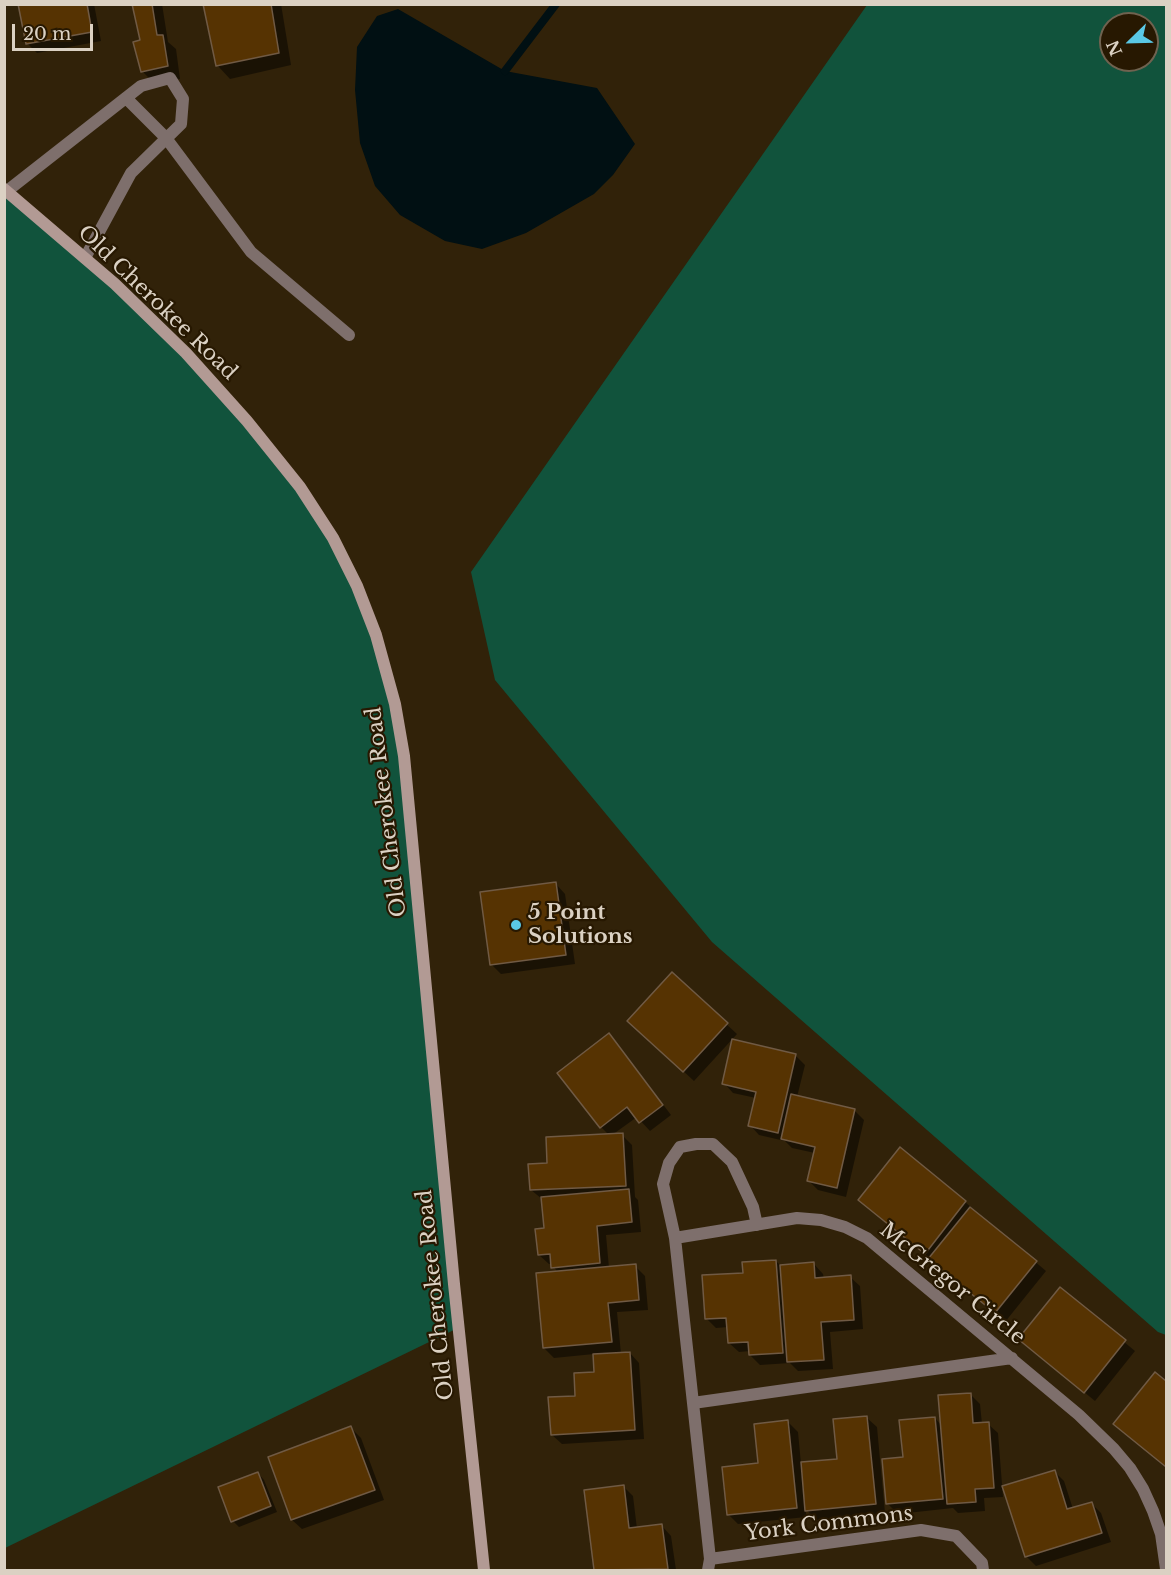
<!DOCTYPE html>
<html>
<head>
<meta charset="utf-8">
<style>
  body { margin:0 }
  #map { position:relative; width:1171px; height:1575px; overflow:hidden; background:#312209; font-family:"Libre Baskerville",serif }
  canvas { display:block }
  .frame { position:absolute; inset:0; border:6px solid #dbd1c3; pointer-events:none }
  .north { position:absolute; left:1099px; top:12px; width:60px; height:60px; box-sizing:border-box; background:#271801; border:2px solid #6f624f; border-radius:50%; rotate:247deg; font-size:16px; font-weight:700; line-height:24px; text-align:center; color:#dbd1c3 }
  .north::after { content:''; display:block; margin:auto; width:21px; height:27px; background:#5ac8e5; clip-path:polygon(50% 0,100% 100%,50% 72%,0 100%) }
  .scale { position:absolute; left:12px; top:24px; width:81px; height:27px; box-sizing:border-box; border:3px solid #dbd1c3; border-top:0; padding-left:8px; font-size:18px; line-height:21px; white-space:nowrap; color:#dbd1c3; -webkit-text-stroke:4px #271801; paint-order:stroke }
</style>
</head>
<body>
<div id="map">
<canvas width="1171" height="1575"></canvas>
<div class="frame"></div>
<div class="north">N</div>
<div class="scale">20 m</div>
</div>
<script>
const context = document.querySelector('canvas').getContext('2d');
context.lineJoin = 'round';
function paint(path, color) { context.fillStyle = color; context.fill(path, 'evenodd'); }
const toPath = rows => new Path2D(rows.map(r => 'M' + r).join(''));
function trace(path, color, width, dash) { context.strokeStyle = color; context.lineWidth = width; context.lineCap = dash ? 'butt' : 'round'; context.setLineDash(dash || []); context.stroke(path); }
function write(font, color, halo, rows, align = 'center') {
  context.font = font + ' "Libre Baskerville",serif'; context.lineWidth = 4.5; context.setLineDash([]); context.textBaseline = 'middle'; context.strokeStyle = halo; context.fillStyle = color; for (const [text, x, y, turn = 0] of rows) {
    context.save(); context.translate(x, y); context.rotate((+turn || 0) * Math.PI / 180); context.textAlign = isNaN(turn) ? turn : align; if (halo) context.strokeText(text, 0, 0); context.fillText(text, 0, 0); context.restore();
  }
}
paint(toPath([
  [867,5,1166,5,1166,1335,1158,1332,712,942,495,680,471,572],
  [1111,24,1147,24,1147,60,1111,60],
  [5,189,186,353,300,487,357,586,395,704,460,1327,5,1548]
]), '#11533c');
paint(toPath([
  [398,9,505,71,597,88,635,144,613,175,594,194,526,233,482,249,445,241,400,215,375,186,360,143,355,90,357,47,377,16]
]), '#011013');
paint(toPath([
  [19,4,94,4,101,41,37,53,27,43],
  [134,4,162,4,168,42,176,49,180,79,155,84,142,71,141,41],
  [204,4,281,4,291,65,230,79,218,66],
  [556,884,565,894,575,964,501,974,491,964],
  [672,974,737,1034,694,1081,639,1030],
  [608,1035,618,1045,671,1115,650,1131,637,1117,612,1135,622,1135,632,1145,635,1197,638,1200,641,1232,606,1235,609,1268,635,1266,645,1276,648,1310,617,1312,621,1354,630,1353,639,1363,644,1439,562,1444,552,1435,577,1397,596,1373,594,1354,554,1358,544,1348,558,1273,552,1264,549,1264,539,1255,546,1230,542,1199,531,1190,549,1165,609,1135,601,1127],
  [795,1055,805,1065,797,1097,854,1110,864,1120,846,1197,818,1190,809,1181,815,1153,792,1148,785,1141,759,1135,750,1125,756,1098,733,1093,724,1083],
  [900,1149,965,1202,1046,1271,1005,1322,940,1269,931,1259,860,1200],
  [776,1261,781,1266,814,1264,823,1274,824,1279,850,1277,860,1286,863,1329,830,1332,833,1369,798,1371,790,1363,760,1365,750,1355,750,1351,739,1352,729,1343,728,1327,716,1328,706,1318,744,1274],
  [1060,1289,1135,1351,1095,1401,1020,1339],
  [1155,1374,1166,1383,1166,1468,1115,1424],
  [970,1394,980,1404,982,1424,988,1424,998,1433,1003,1497,984,1498,985,1511,958,1513,953,1508,898,1514,888,1504,904,1458,935,1418,942,1426],
  [867,1418,877,1427,885,1513,816,1520,806,1509,806,1517,738,1524,728,1514,788,1422,798,1432,801,1464,838,1460],
  [351,1428,361,1438,384,1500,302,1529,292,1520,270,1458],
  [1054,1471,1064,1481,1073,1509,1091,1503,1101,1513,1111,1542,1036,1566,1026,1556],
  [258,1473,264,1480,277,1512,239,1527,233,1521],
  [623,1486,633,1496,637,1529,662,1526,671,1536,676,1570,596,1570,586,1491]
]), '#0007');
trace(toPath([
  [505,71,556,4]
]), '#011013', 8);
const building = toPath([
  [18,4,87,4,92,32,26,44,18,4],
  [132,4,152,4,157,35,163,35,168,66,141,72,133,42,140,40,132,4],
  [203,4,271,4,279,53,216,66,203,4],
  [556,882,566,955,490,965,480,892,556,882],
  [672,972,728,1023,683,1072,627,1021,672,972],
  [609,1033,663,1105,639,1123,627,1107,600,1128,557,1073,609,1033],
  [732,1039,796,1054,778,1133,748,1126,756,1092,722,1084,732,1039],
  [791,1094,855,1109,837,1188,807,1181,815,1147,781,1139,791,1094],
  [623,1133,626,1186,530,1190,528,1164,547,1163,546,1137,623,1133],
  [900,1147,966,1201,925,1254,858,1200,900,1147],
  [629,1189,632,1222,597,1226,600,1263,551,1268,550,1254,538,1255,535,1229,544,1228,541,1197,629,1189],
  [970,1207,1037,1261,995,1313,928,1259,970,1207],
  [776,1260,783,1353,749,1355,748,1342,728,1343,726,1318,705,1319,702,1275,743,1273,742,1262,776,1260],
  [814,1262,815,1278,851,1275,854,1320,821,1322,824,1360,787,1362,780,1265,814,1262],
  [636,1264,639,1300,608,1303,612,1342,543,1348,536,1273,636,1264],
  [1060,1287,1126,1340,1084,1393,1018,1339,1060,1287],
  [630,1352,635,1430,551,1435,548,1397,575,1396,574,1373,594,1372,593,1354,630,1352],
  [1155,1372,1166,1381,1166,1467,1113,1424,1155,1372],
  [971,1393,973,1423,989,1422,994,1488,975,1489,976,1502,947,1504,938,1395,971,1393],
  [867,1416,876,1504,805,1511,801,1462,837,1459,833,1419,867,1416],
  [935,1417,943,1499,886,1504,882,1459,903,1457,899,1420,935,1417],
  [788,1420,797,1508,727,1515,722,1467,758,1463,754,1424,788,1420],
  [351,1426,375,1490,291,1520,268,1457,351,1426],
  [1055,1470,1067,1509,1092,1502,1102,1533,1025,1557,1002,1486,1055,1470],
  [258,1472,271,1506,231,1522,218,1487,258,1472],
  [624,1485,629,1528,662,1524,668,1569,594,1570,584,1490,624,1485]
]);
paint(building, '#563302');
trace(building, '#705a44', 1.5);
trace(toPath([
  [126,98,166,138,251,252,349,335],
  [7,191,141,86,170,78,183,99,181,124,131,173,85,258]
]), '#7e6f6c', 12);
trace(toPath([
  [675,1238,663,1184,669,1163,680,1147,696,1144,713,1144,732,1162,753,1207,757,1225],
  [693,1403,1012,1358],
  [710,1559,675,1238,797,1218,821,1220,845,1227,867,1238,1079,1415,1114,1449,1130,1468,1143,1489,1153,1511,1161,1534,1166,1569],
  [708,1570,710,1559,921,1530,956,1536,982,1563,983,1570]
]), '#7e6f6c', 12);
trace(toPath([
  [4,189,115,284,186,353,247,421,300,487,333,538,357,586,376,635,395,704,404,756,454,1284,484,1570]
]), '#b29a94', 12);
for (const [x, y, r, color] of [
  [516,925,6,"#5ac8e5"]
]) { const dot = new Path2D(); dot.arc(x, y, r, 0, 2 * Math.PI); context.fillStyle = color; context.fill(dot); trace(dot, '#271801', 2); }
write('21px', '#dbd1c3', '#271801', [
  ["Old Cherokee Road",157,303,44],
  ["Old Cherokee Road",387,812,-97],
  ["McGregor Circle",952,1284,39],
  ["Old Cherokee Road",436,1295,-96],
  ["York Commons",829,1524,-7]
]);
write('bold 21px', '#dbd1c3', '#271801', [
  ["5 Point",528,913],
  ["Solutions",528,937]
], 'left');
</script>
</body>
</html>
